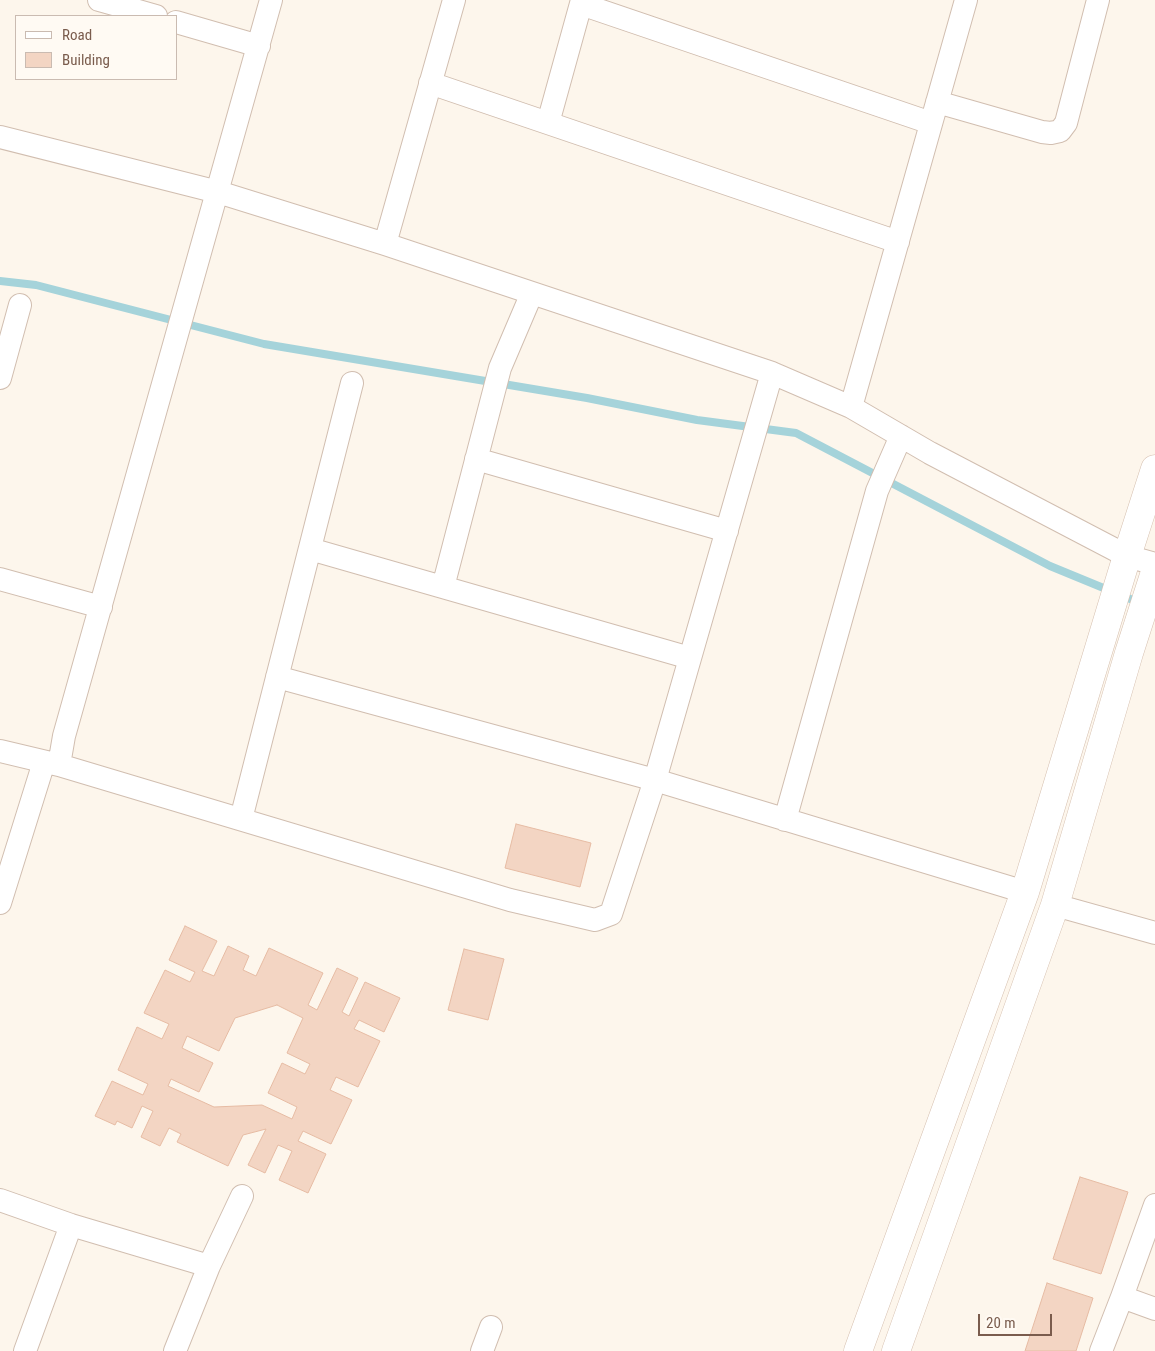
<!DOCTYPE html>
<html>
<head>
<meta charset="utf-8">
<style>
  body { margin:0 }
  #map { position:relative; width:1155px; height:1351px; overflow:hidden; background:#fdf6ec; font-family:"Roboto Condensed",sans-serif }
  canvas { display:block }
  .legend { position:absolute; left:15px; top:15px; width:162px; height:65px; box-sizing:border-box; background:#fffaf3; border:1px solid #cabbb1; margin:0; padding:6px 9px; list-style:none; font-size:15px; color:#7a5c4d }
  .legend li { display:flex; align-items:center; gap:10px; height:25px }
  .legend b { width:25px; border:1px solid #cabbb1 }
  .scale { position:absolute; left:978px; top:1314px; width:74px; height:22px; box-sizing:border-box; border:2px solid #7a5c4d; border-top:0; padding-left:6px; font-size:15px; line-height:18px; white-space:nowrap; color:#7a5c4d; -webkit-text-stroke:4px #fffaf3; paint-order:stroke }
</style>
</head>
<body>
<div id="map">
<canvas width="1155" height="1351"></canvas>
<ul class="legend">
<li><b style="height:6px;background:#fff"></b>Road</li>
<li><b style="height:14px;background:#f3d5c3"></b>Building</li>
</ul>
<div class="scale">20 m</div>
</div>
<script>
const context = document.querySelector('canvas').getContext('2d');
context.lineJoin = 'round';
const toPath = rows => new Path2D(rows.map(r => 'M' + r).join(''));
function trace(path, color, width, dash) { context.strokeStyle = color; context.lineWidth = width; context.lineCap = dash ? 'butt' : 'round'; context.setLineDash(dash || []); context.stroke(path); }
function paint(path, color) { context.fillStyle = color; context.fill(path, 'evenodd'); }
trace(toPath([
  [0,281,36,285,264,344,587,398,697,420,796,433,1050,566,1140,603]
]), '#a5d3da', 8);
const building = toPath([
  [516,824,591,843,580,887,505,868,516,824],
  [185,926,217,941,202,971,214,976,228,946,249,956,243,970,256,976,269,948,323,973,308,1005,317,1010,337,968,358,978,342,1012,349,1016,365,982,400,998,384,1032,359,1020,354,1029,380,1041,358,1087,336,1077,330,1090,352,1100,331,1144,303,1131,298,1141,326,1154,308,1193,279,1180,292,1151,278,1145,265,1173,248,1165,266,1129,243,1135,228,1166,177,1142,181,1134,169,1128,160,1146,141,1137,153,1111,142,1106,132,1128,117,1121,115,1125,95,1116,112,1081,143,1095,148,1084,118,1070,137,1027,162,1039,169,1024,144,1013,165,970,190,982,195,972,169,960,185,926],
  [277,1005,303,1018,287,1053,310,1064,305,1074,282,1063,268,1093,297,1107,292,1119,262,1105,214,1107,168,1086,171,1079,199,1092,213,1063,182,1048,187,1036,219,1051,235,1018,277,1005],
  [464,949,504,959,488,1020,448,1010,464,949],
  [1080,1177,1128,1192,1101,1274,1053,1259,1080,1177],
  [1047,1283,1093,1298,1076,1351,1025,1351,1047,1283]
]);
paint(building, '#f3d5c3');
trace(building, '#e6bba3', 1);
const street = toPath([
  [99,0,156,16],
  [581,4,931,123],
  [176,22,259,46],
  [430,83,898,242],
  [937,102,1042,132,1051,133,1060,131,1066,123,1098,0],
  [548,123,582,0],
  [0,137,218,192,385,244,772,373,851,407,930,453,1127,556,1155,564],
  [385,244,454,0],
  [0,378,20,305],
  [851,407,966,0],
  [476,459,727,531],
  [310,549,690,658],
  [0,579,101,607],
  [443,587,500,368,532,293],
  [277,677,655,780,772,373],
  [0,751,59,765,510,900,595,920,611,914,655,780,1025,892],
  [59,765,64,736,271,0],
  [241,819,352,383],
  [785,820,877,491,901,436],
  [0,903,44,762],
  [1055,905,1155,933],
  [0,1200,71,1225,209,1266],
  [1122,1297,1155,1205],
  [25,1351,71,1225],
  [175,1351,209,1266,242,1196],
  [482,1351,491,1327],
  [1101,1351,1122,1297,1155,1309]
]);
const secondary = toPath([
  [858,1351,1025,892,1127,556,1155,469],
  [896,1351,1055,905,1129,653,1155,572]
]);
trace(street, '#d1beb0', 24);
trace(secondary, '#d6c0b0', 29);
trace(street, '#fff', 22);
trace(secondary, '#fff', 28);
</script>
</body>
</html>
